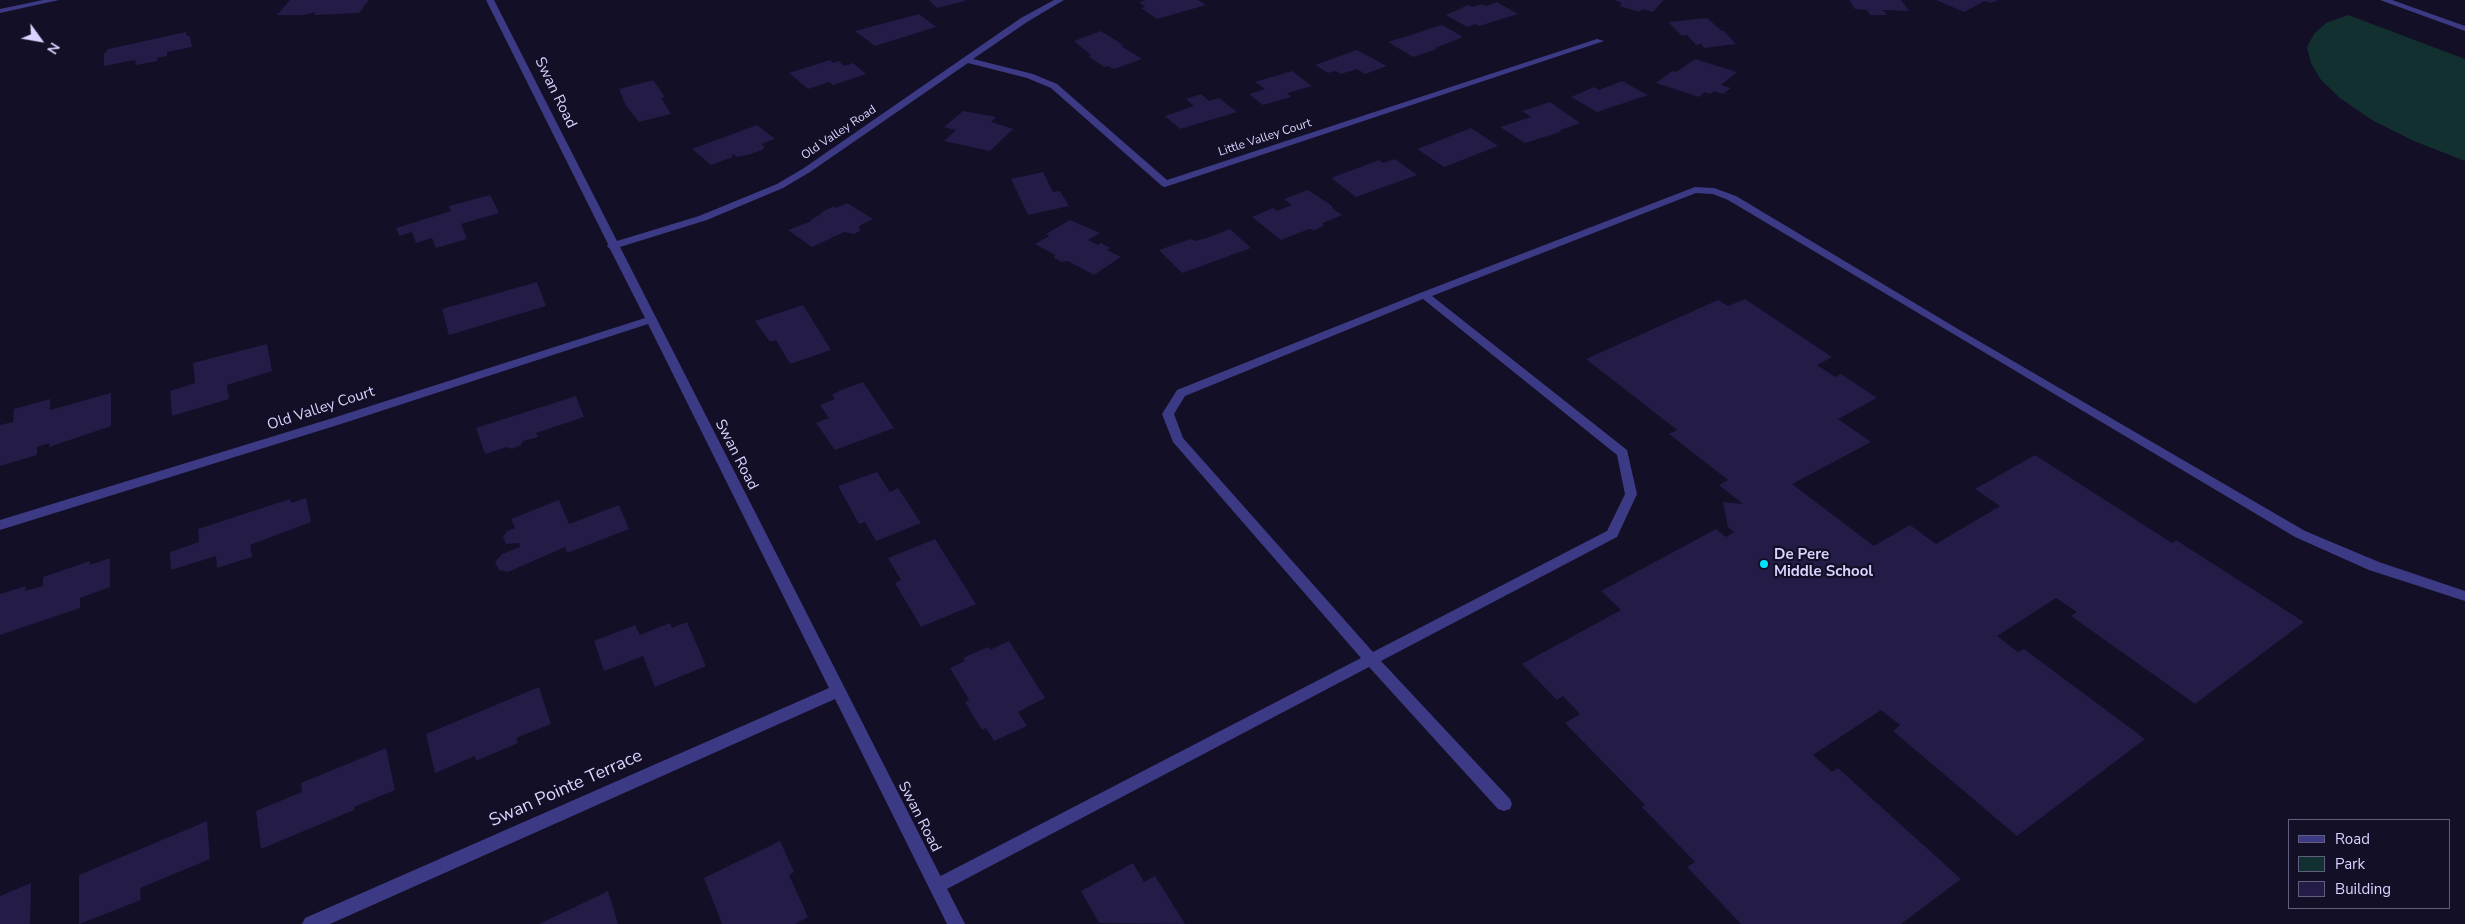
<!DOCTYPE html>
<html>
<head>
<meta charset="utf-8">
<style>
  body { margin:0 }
  #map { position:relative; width:2465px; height:924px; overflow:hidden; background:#130f26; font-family:"Nunito Sans",sans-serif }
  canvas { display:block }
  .legend { position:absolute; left:2288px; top:819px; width:162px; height:90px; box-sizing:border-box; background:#130f26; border:1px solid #625e7d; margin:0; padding:6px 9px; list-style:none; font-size:15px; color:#d9d4ff }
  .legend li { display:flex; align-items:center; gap:10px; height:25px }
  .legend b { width:25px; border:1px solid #625e7d }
  .north { position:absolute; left:15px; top:15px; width:50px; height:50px; -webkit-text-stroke:4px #130f26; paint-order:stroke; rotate:122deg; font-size:14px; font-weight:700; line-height:20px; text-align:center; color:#d9d4ff }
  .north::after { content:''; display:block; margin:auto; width:18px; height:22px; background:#d9d4ff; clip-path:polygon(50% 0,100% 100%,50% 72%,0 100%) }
</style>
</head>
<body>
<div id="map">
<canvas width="2465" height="924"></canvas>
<ul class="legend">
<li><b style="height:6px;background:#3d3a85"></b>Road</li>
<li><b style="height:14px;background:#12302f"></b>Park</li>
<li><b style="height:14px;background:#241b47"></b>Building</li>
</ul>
<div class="north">N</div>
</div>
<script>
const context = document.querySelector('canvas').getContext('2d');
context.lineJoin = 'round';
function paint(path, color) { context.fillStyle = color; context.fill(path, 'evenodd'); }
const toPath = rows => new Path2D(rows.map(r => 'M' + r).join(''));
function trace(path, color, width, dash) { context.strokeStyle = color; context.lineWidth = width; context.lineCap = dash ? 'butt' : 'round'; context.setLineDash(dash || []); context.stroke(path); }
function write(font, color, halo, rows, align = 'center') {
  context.font = font + ' "Nunito Sans",sans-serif'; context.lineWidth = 4.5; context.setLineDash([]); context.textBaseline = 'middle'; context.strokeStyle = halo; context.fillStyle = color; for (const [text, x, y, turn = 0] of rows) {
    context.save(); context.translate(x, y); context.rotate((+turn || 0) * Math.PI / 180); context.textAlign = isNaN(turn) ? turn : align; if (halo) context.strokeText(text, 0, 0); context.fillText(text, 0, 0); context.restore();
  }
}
paint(toPath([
  [2348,15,2465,59,2465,161,2414,141,2372,120,2340,98,2321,80,2311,63,2307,47,2314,34,2326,23]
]), '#12302f');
paint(toPath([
  [290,0,369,0,359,13,314,15,316,12,304,15,277,15],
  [929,0,965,0,965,1,937,8],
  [1146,0,1198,0,1206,5,1157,19,1141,8,1145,7,1139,2],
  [1614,0,1664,0,1653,12,1642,9,1640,12,1619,6,1622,3],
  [1849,0,1901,0,1909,11,1883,10,1887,15,1870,15,1867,10,1855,9],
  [1936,0,1998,0,1991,3,1985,1,1964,12],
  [1497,2,1518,14,1479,26,1475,24,1467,27,1446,15,1468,5,1472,7,1482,4,1486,6],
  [919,14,936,27,875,46,855,31],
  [1707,18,1722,31,1724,31,1736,44,1704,48,1701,44,1696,45,1687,35,1682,36,1668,22],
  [1442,25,1463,37,1435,48,1437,49,1413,57,1388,42],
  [1101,31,1123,45,1121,46,1142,59,1114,69,1108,66,1104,67,1088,56,1091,55,1074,41],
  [186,32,187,36,190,36,192,47,167,52,167,56,157,58,157,61,136,65,135,60,104,66,104,54,108,49],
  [1357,50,1387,66,1365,74,1357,69,1341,74,1336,71,1328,73,1315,65],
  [1695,59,1737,72,1721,85,1731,88,1723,94,1714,91,1710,94,1705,92,1699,97,1656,83,1672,71,1676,72],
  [830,60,833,63,839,61,844,66,853,63,866,74,833,85,829,82,808,89,789,73],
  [1292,71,1312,86,1287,93,1291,97,1263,105,1249,94,1265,89,1255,82],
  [653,80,665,97,661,98,671,114,639,122,626,106,619,89],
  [1622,81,1648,95,1597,112,1571,97,1594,87,1599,90],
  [1201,94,1209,101,1219,98,1237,112,1180,129,1165,116,1194,106,1186,99],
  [1550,102,1580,123,1560,130,1561,132,1525,143,1500,127,1531,117,1522,111],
  [963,111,996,117,991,122,1013,129,990,151,944,141,956,130,944,127],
  [757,125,775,139,761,144,765,147,762,150,751,154,737,157,733,154,731,155,733,157,711,165,692,149],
  [1471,128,1498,146,1444,167,1417,149],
  [1395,159,1417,175,1356,197,1331,178,1379,160,1383,163],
  [1043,172,1053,192,1060,191,1069,206,1028,215,1011,179],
  [1308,190,1332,206,1332,208,1342,215,1323,223,1323,226,1315,230,1309,229,1281,240,1252,217,1273,208,1277,211,1292,205,1284,199],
  [490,195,499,213,461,224,467,239,436,248,432,238,416,243,412,232,399,236,396,228,451,211,449,206],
  [847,203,873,219,859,226,860,231,854,234,844,232,812,247,788,230,812,221,810,220,821,214,820,213,834,206,836,208],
  [1070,220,1100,233,1088,240,1098,245,1101,243,1110,248,1107,250,1121,257,1094,275,1068,261,1062,262,1054,258,1055,255,1035,244,1049,236,1046,234],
  [1230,229,1251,248,1182,273,1159,250,1191,239,1195,241,1207,238],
  [537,282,546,306,449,335,442,309],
  [1745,299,1832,357,1817,365,1835,377,1841,374,1877,398,1838,419,1871,442,1792,484,1874,546,1910,525,1936,544,2000,506,1975,489,2035,455,2172,543,2176,540,2304,622,2195,704,2071,616,2077,612,2056,598,1997,636,2018,652,2024,649,2145,739,2017,836,1893,731,1900,725,1881,710,1813,755,1832,772,1838,768,1961,879,1901,924,1741,924,1687,867,1695,862,1642,807,1645,805,1565,723,1580,714,1563,696,1557,700,1522,664,1621,610,1601,591,1716,529,1726,537,1734,532,1728,527,1723,502,1743,504,1719,485,1728,480,1669,434,1677,430,1586,359,1718,300,1728,306],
  [803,305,831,350,790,364,776,340,770,342,755,321],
  [267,344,272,371,227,385,229,399,172,416,170,391,195,383,193,363],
  [863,382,894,428,835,450,816,423,829,418,820,405,835,399,832,395,841,390],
  [111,393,111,426,49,447,50,443,37,447,37,455,0,466,0,425,13,422,14,409,50,399,50,410],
  [576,396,584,417,536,433,538,437,523,441,521,445,512,449,507,447,485,454,476,428],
  [877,472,890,492,898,488,921,523,876,541,865,522,859,524,838,486],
  [306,498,311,522,250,545,252,557,217,568,216,556,171,570,170,552,199,542,198,529,290,499,291,503],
  [559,500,569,524,619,505,629,529,567,553,565,547,508,572,499,570,495,562,502,554,520,547,519,543,506,544,503,537,507,531,515,528,511,519],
  [935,539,976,604,921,627,895,583,901,580,888,558],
  [110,558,110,587,80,598,80,608,0,635,0,594,26,586,25,591,43,586,43,577,90,561,90,565],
  [687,622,706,666,655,687,643,656,604,671,594,641,635,625,640,635,670,623,672,628],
  [1009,641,1045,698,1018,712,1027,726,994,741,986,728,982,730,965,702,969,700,968,698,950,668,965,661,963,658,988,647,990,650],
  [539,687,551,724,516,738,518,743,476,761,475,756,435,773,426,734],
  [386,748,395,790,354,807,354,810,261,849,256,811,302,792,301,783],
  [207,821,210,859,140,888,141,900,79,924,79,875],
  [780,841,794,872,789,875,808,917,795,924,722,924,704,878],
  [1133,863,1144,882,1155,876,1185,924,1099,923,1081,891],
  [31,883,30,924,0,924,0,896],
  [608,891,618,924,539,924,600,895]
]), '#241b47');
paint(toPath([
  [1695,187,1714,188,1736,196,1958,329,2305,531,2379,562,2465,591,2465,601,2369,570,2295,537,1728,200,1713,194,1696,193,1432,296,1627,450,1637,494,1617,537,1381,661,1510,799,1512,804,1510,809,1504,811,1498,809,1369,667,943,891,937,894,931,891,929,886,931,881,1361,658,1173,442,1162,414,1177,390,1420,293,1695,187],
  [1423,299,1617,455,1625,494,1607,531,1373,652,1183,438,1174,414,1185,396,1423,299]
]), '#3d3a85');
paint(toPath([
  [43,0,59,0,0,13,0,9,43,0],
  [486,0,494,0,617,241,699,216,777,184,804,168,1021,18,1054,0,1064,0,1027,22,973,59,1033,74,1057,84,1167,180,1597,39,1604,41,1165,187,1162,186,1051,88,1027,78,968,63,810,172,783,188,707,220,620,247,965,924,947,924,835,699,330,924,302,924,305,918,829,688,648,324,341,424,0,530,0,520,333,418,645,318,610,249,607,246,608,244,486,0],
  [2380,0,2392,0,2465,26,2465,31,2380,0]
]), '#3d3a85');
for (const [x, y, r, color] of [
  [1764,564,5,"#00e5ff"]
]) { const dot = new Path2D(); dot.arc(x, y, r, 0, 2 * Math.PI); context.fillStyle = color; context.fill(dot); trace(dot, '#130f26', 2); }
write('12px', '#d9d4ff', '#130f26', [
  ["Old Valley Road",839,133,-34],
  ["Little Valley Court",1265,138,-18]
]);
write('15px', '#d9d4ff', '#130f26', [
  ["Swan Road",555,93,64],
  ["Old Valley Court",321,409,-18],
  ["Swan Road",736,455,63],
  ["Swan Road",919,817,63]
]);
write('bold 15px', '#d9d4ff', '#130f26', [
  ["De Pere",1774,555],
  ["Middle School",1774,572]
], 'left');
write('18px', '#d9d4ff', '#130f26', [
  ["Swan Pointe Terrace",566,789,-24]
]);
</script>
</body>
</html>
